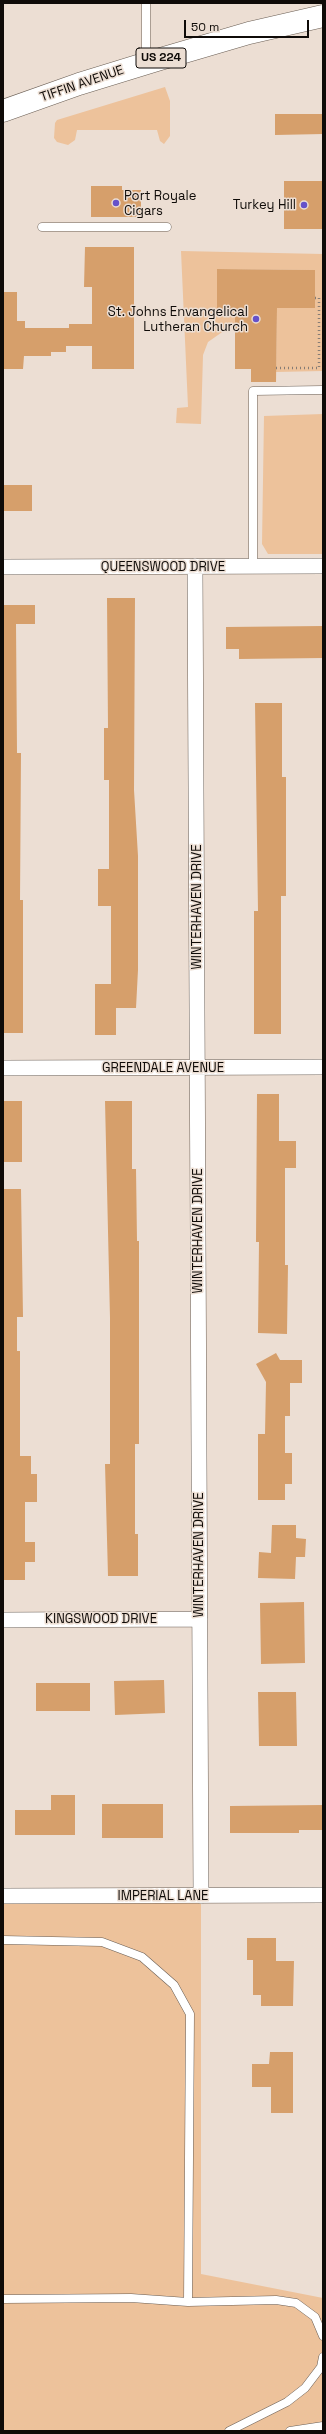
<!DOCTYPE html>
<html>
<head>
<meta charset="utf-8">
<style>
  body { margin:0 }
  #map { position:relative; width:326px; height:2434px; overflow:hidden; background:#ecded3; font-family:"Space Grotesk",sans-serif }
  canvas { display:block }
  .frame { position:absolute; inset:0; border:4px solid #0f0b08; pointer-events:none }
  .scale { position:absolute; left:184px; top:20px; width:125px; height:18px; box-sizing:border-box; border:2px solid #0f0b08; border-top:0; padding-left:5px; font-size:12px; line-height:14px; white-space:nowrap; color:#0f0b08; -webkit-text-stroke:3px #ecded3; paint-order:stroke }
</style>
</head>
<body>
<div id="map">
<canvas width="326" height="2434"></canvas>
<div class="frame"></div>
<div class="scale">50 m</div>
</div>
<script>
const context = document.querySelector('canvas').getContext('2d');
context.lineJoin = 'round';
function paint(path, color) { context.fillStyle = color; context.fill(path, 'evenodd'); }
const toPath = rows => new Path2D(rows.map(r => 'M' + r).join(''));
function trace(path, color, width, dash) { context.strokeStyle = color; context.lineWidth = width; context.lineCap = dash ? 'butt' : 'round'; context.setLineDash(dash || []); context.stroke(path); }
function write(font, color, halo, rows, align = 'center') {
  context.font = font + ' "Space Grotesk",sans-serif'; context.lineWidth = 3; context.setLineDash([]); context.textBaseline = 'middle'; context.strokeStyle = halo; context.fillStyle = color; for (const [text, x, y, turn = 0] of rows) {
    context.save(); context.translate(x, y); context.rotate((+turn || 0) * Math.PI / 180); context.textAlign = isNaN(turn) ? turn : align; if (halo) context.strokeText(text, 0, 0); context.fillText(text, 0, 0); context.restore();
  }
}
paint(toPath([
  [165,87,170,101,170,136,164,144,160,141,157,130,77,130,75,140,68,145,57,142,54,138,55,123,57,120],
  [181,251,323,254,323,371,276,372,277,308,315,308,315,270,217,269,217,310,235,311,235,327,228,328,208,342,203,355,201,424,176,423,177,408,188,407],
  [323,414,323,554,268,554,262,544,264,416],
  [3,1896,201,1896,201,2274,323,2298,323,2431,3,2431]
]), '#edc29b');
paint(toPath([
  [275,114,323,114,323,134,275,135],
  [284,181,323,181,323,229,284,229],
  [91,186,122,186,122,190,141,190,141,217,91,217],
  [85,247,134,247,134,369,92,369,92,346,66,346,66,352,51,352,51,356,24,356,23,369,3,369,3,292,17,292,17,321,25,321,25,328,69,328,69,324,92,324,92,287,84,287],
  [217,269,315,270,315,308,277,308,276,382,251,382,251,369,235,369,235,311,217,311],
  [3,485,32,485,32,511,3,511],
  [107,598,135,598,134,790,138,856,138,970,136,1008,116,1008,116,1035,95,1035,95,984,111,984,111,906,98,906,98,869,109,869,109,780,104,780,104,728,108,728],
  [3,605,35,605,35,624,16,624,17,753,21,753,20,900,23,900,23,1033,3,1033],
  [323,626,323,658,239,659,239,649,226,649,226,627],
  [255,703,282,703,282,777,286,777,286,896,281,896,281,1034,254,1034,254,911,258,911],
  [257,1094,279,1094,279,1141,296,1141,296,1168,285,1168,285,1265,288,1265,287,1334,258,1333,259,1242,256,1242],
  [3,1101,22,1101,22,1162,3,1162],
  [105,1101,132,1101,132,1169,136,1169,137,1241,139,1241,139,1444,135,1444,135,1534,138,1534,138,1576,108,1576,105,1464,110,1464,110,1318],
  [3,1189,21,1189,23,1317,17,1317,17,1351,20,1351,20,1456,31,1456,31,1474,37,1474,37,1502,25,1502,25,1542,35,1542,35,1562,25,1562,25,1580,3,1580],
  [276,1353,280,1360,302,1360,302,1383,290,1383,290,1416,285,1416,285,1453,292,1453,292,1484,285,1484,285,1500,258,1500,258,1434,265,1434,266,1382,256,1364],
  [272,1525,296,1525,296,1538,306,1539,305,1557,296,1557,295,1579,258,1578,259,1552,271,1553],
  [304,1602,305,1663,261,1664,260,1603],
  [164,1680,165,1713,115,1715,114,1681],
  [36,1683,90,1683,90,1711,36,1711],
  [258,1692,296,1692,297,1746,259,1746],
  [51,1795,75,1795,75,1835,15,1835,15,1810,51,1810],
  [102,1804,163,1804,163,1838,102,1838],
  [323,1805,323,1830,299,1830,299,1833,230,1833,230,1806],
  [247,1938,276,1938,276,1961,294,1961,293,2006,261,2006,261,1995,253,1995,253,1960,247,1960],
  [270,2052,293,2052,293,2113,271,2113,271,2087,252,2087,252,2064,269,2064]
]), '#d69f6b');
const service = toPath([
  [146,62,146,3],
  [42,227,167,227],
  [253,566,253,391,323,390],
  [3,1940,102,1942,142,1957,174,1985,190,2014,188,2302,276,2300,296,2303,315,2317,323,2336],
  [3,2299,131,2298,188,2302],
  [229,2431,287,2402,305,2388,321,2367,323,2357],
  [290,2431,323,2426]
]);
const minor = toPath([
  [195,566,201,1896],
  [3,567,323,566],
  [3,1068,323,1067],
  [3,1620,200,1619],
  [3,1896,323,1895]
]);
const trunk = toPath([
  [3,111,79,84,157,60,249,33,323,16]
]);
trace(service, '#6a5e54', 9);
trace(minor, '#6a5e54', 16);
trace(trunk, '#6a5e54', 23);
trace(toPath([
  [276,368,319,368,319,298,315,298]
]), '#867c75', 2.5, [1, 3]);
trace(service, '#fff', 8);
trace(minor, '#fff', 15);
trace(trunk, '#fff', 22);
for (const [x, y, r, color] of [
  [116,203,4,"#6551ca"],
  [304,205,4,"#6551ca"],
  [256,319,4,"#6551ca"]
]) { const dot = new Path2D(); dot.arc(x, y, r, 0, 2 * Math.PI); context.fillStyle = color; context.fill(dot); trace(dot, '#ecded3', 1.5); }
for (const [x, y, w] of [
  [161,58,50]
]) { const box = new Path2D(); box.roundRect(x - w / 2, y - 10, w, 20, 3); context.fillStyle = '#ecded3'; context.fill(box); trace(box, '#0f0b08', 1); }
write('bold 12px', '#0f0b08', null, [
  ["US 224",161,58]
]);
write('13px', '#0f0b08', '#ecded3', [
  ["TIFFIN AVENUE",82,84,-19],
  ["QUEENSWOOD DRIVE",163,567],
  ["WINTERHAVEN DRIVE",197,907,-90],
  ["GREENDALE AVENUE",163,1068],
  ["WINTERHAVEN DRIVE",198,1231,-90],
  ["WINTERHAVEN DRIVE",199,1555,-90],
  ["KINGSWOOD DRIVE",101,1619],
  ["IMPERIAL LANE",163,1896]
]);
write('13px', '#0f0b08', '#ecded3', [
  ["Port Royale",124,196,"left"],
  ["Cigars",124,211,"left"],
  ["Turkey Hill",296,205],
  ["St. Johns Envangelical",248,312],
  ["Lutheran Church",248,327]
], 'right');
</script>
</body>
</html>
